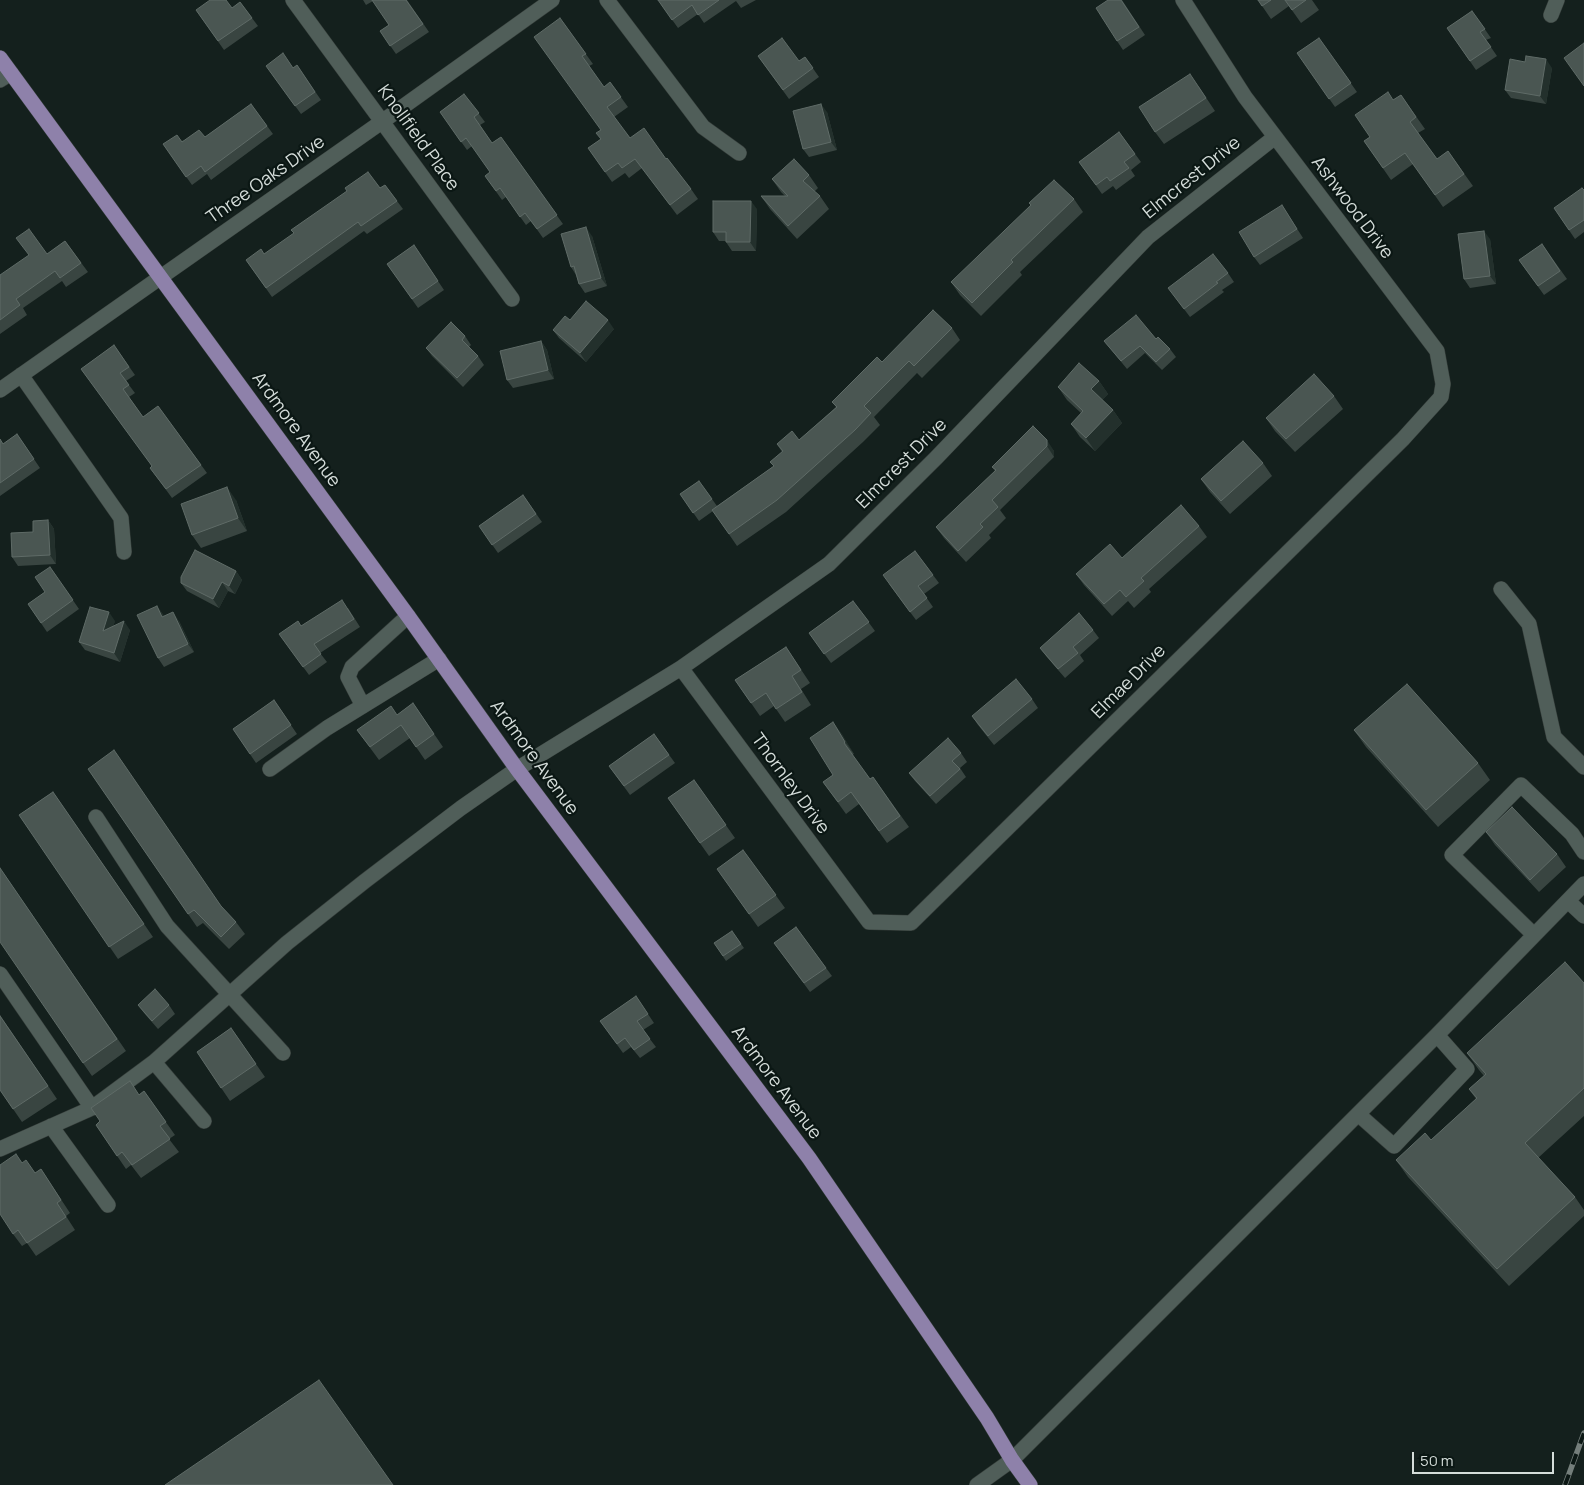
<!DOCTYPE html>
<html>
<head>
<meta charset="utf-8">
<style>
  body { margin:0 }
  #map { position:relative; width:1584px; height:1485px; overflow:hidden; background:#14201d; font-family:Manrope,sans-serif }
  canvas { display:block }
  .scale { position:absolute; left:1412px; top:1452px; width:142px; height:22px; box-sizing:border-box; border:2px solid #d5ddda; border-top:0; padding-left:6px; font-size:15px; line-height:18px; white-space:nowrap; color:#d5ddda; -webkit-text-stroke:4px #0b1714; paint-order:stroke }
</style>
</head>
<body>
<div id="map">
<canvas width="1584" height="1485"></canvas>
<div class="scale">50 m</div>
</div>
<script>
const context = document.querySelector('canvas').getContext('2d');
context.lineJoin = 'round';
const toPath = rows => new Path2D(rows.map(r => 'M' + r).join(''));
function trace(path, color, width, dash) { context.strokeStyle = color; context.lineWidth = width; context.lineCap = dash ? 'butt' : 'round'; context.setLineDash(dash || []); context.stroke(path); }
function paint(path, color) { context.fillStyle = color; context.fill(path, 'evenodd'); }
function write(font, color, halo, rows, align = 'center') {
  context.font = font + ' Manrope,sans-serif'; context.lineWidth = 4.5; context.setLineDash([]); context.textBaseline = 'middle'; context.strokeStyle = halo; context.fillStyle = color; for (const [text, x, y, turn = 0] of rows) {
    context.save(); context.translate(x, y); context.rotate((+turn || 0) * Math.PI / 180); context.textAlign = isNaN(turn) ? turn : align; if (halo) context.strokeText(text, 0, 0); context.fillText(text, 0, 0); context.restore();
  }
}
const minor = toPath([
  [293,0,512,299],
  [607,0,703,127,739,153],
  [1551,15,1557,0],
  [0,80,11,73],
  [21,375,121,518,124,552],
  [0,390,383,121,552,0],
  [1501,589,1529,624,1554,737,1584,767],
  [681,668,869,922,911,923,1403,439,1441,397,1443,384,1437,351,1245,97,1183,0],
  [363,706,348,677,352,667,408,616],
  [270,769,327,728,439,659],
  [96,817,167,926,283,1053],
  [1568,901,1584,916],
  [1534,935,1452,855,1521,785,1572,834,1584,852],
  [0,974,92,1108],
  [154,1062,204,1121],
  [1358,1114,1394,1146,1467,1069,1437,1035],
  [51,1126,108,1205],
  [0,1149,92,1108,154,1062,287,943,365,881,461,808,517,769,681,668,829,564,936,458,1148,237,1275,137],
  [977,1485,1012,1460,1437,1035,1584,884]
]);
const major = toPath([
  [0,58,408,616,517,769,809,1158,987,1418,1012,1460,1030,1485]
]);
trace(minor, '#353d3a', 16);
trace(major, '#353d3a', 16);
trace(minor, '#505e59', 15);
trace(major, '#8e81aa', 15);
const rail = toPath([
  [1565,1485,1584,1433]
]);
trace(rail, '#747e7b', 5.5);
trace(rail, '#0b1714', 4, [11]);
paint(toPath([
  [363,0,407,0,429,32,396,54,380,31,389,25,373,1,366,5],
  [658,0,756,0,741,8,736,1,704,23,698,14,678,28],
  [1122,0,1145,35,1123,50,1117,41],
  [1258,0,1312,0,1319,10,1301,23,1289,6,1271,19],
  [240,2,258,26,224,50,196,10,232,8],
  [1472,11,1491,38,1486,40,1497,56,1476,70,1447,28],
  [560,18,593,64,589,66,604,87,610,82,628,107,614,117,630,138,666,159,691,189,698,199,677,215,642,168,629,178,625,173,612,182,588,148,601,139,601,130],
  [1319,38,1357,92,1335,107,1297,53],
  [758,56,799,61,805,57,819,77,789,99],
  [297,65,321,100,301,114,266,66,293,68],
  [1552,68,1546,104,1511,98,1505,90],
  [1199,87,1215,111,1164,144,1155,132],
  [464,94,485,122,480,125,492,143,501,137,563,224,543,238,531,221,526,225,506,197,502,200,485,176,490,172,472,146,467,150,440,112],
  [1401,95,1425,129,1418,133,1437,159,1448,151,1473,186,1443,207,1413,164,1391,180,1364,141,1370,137,1393,100],
  [251,104,273,134,211,180,207,174,192,185,163,144,205,137],
  [827,112,837,150,809,157,803,149],
  [1119,132,1141,162,1131,170,1135,176,1116,190,1113,186,1102,194,1079,162],
  [809,175,818,188,814,192,820,196,829,209,797,239,770,209,761,196,785,196,781,192,772,179],
  [385,185,403,209,367,234,364,231,272,297,246,260,264,254],
  [1584,190,1584,232,1575,239,1554,208],
  [1074,199,1083,212,1020,272,1022,275,981,316,960,295,951,282],
  [1282,205,1303,238,1260,265,1254,257],
  [757,209,756,251,732,251,726,242,726,241,719,241,713,232],
  [592,236,607,286,585,293,579,284,576,275,571,267],
  [1490,239,1496,284,1470,288,1464,279],
  [65,241,88,272,66,287,62,281,23,308,27,315,0,334,0,275,47,254],
  [1542,244,1567,279,1544,295,1519,260],
  [414,245,444,290,418,308,387,264],
  [1228,273,1234,282,1222,290,1224,292,1190,317,1168,288],
  [570,320,614,329,586,362,559,338,553,330],
  [952,328,960,340,922,378,917,373,874,417,880,425,863,442,786,512,737,546,713,511,699,521,680,494,699,481,717,506,774,466,770,462,782,452,777,444,799,440,836,407,832,402,882,362],
  [465,336,471,345,469,347,478,356,484,365,463,387,432,356,426,348],
  [1156,339,1170,349,1176,357,1162,370,1145,353,1127,369,1104,341],
  [541,341,547,350,554,379,513,388,507,380],
  [114,345,135,375,126,381,135,393,129,397,143,417,158,406,207,473,172,498,150,468,152,466,81,369],
  [1099,381,1108,394,1102,400,1113,410,1122,423,1095,451,1080,437,1071,424,1081,413,1067,400,1058,387],
  [1334,396,1343,409,1295,452,1275,431,1266,418],
  [1033,426,1054,451,1054,457,1000,510,1006,518,989,535,991,538,966,562,944,538,936,527,995,471,992,467],
  [17,434,40,468,0,496,0,439,3,444],
  [1263,463,1272,476,1230,514,1210,492,1201,479],
  [523,495,542,522,498,553,479,526],
  [236,500,247,531,201,548,192,535],
  [48,520,54,529,56,564,18,566,12,557,33,532],
  [1199,526,1207,537,1149,589,1151,592,1134,608,1128,601,1112,616,1084,585,1076,574,1122,558],
  [915,551,939,583,924,594,933,607,916,620,889,584],
  [50,567,79,609,47,632,28,604,45,592],
  [236,571,242,580,235,594,228,591,219,608,187,591,181,583],
  [853,601,875,631,831,663,809,633],
  [157,606,164,617,179,621,194,652,164,667,158,658],
  [348,608,360,627,320,653,327,662,309,675,279,634],
  [115,621,113,626,130,630,120,662,85,650,79,642],
  [1093,630,1099,638,1080,655,1084,661,1065,678,1046,656,1040,648],
  [786,647,810,683,801,689,811,705,785,722,774,706,760,716,735,680],
  [1032,699,1038,708,994,745,978,725,972,716],
  [274,700,297,734,256,763,233,729],
  [413,703,443,747,425,760,410,738,379,760,357,730,397,715],
  [833,722,854,754,852,755,870,779,873,777,909,827,887,843,859,804,846,814,823,782,833,775],
  [1354,730,1478,763,1490,780,1438,827,1366,747],
  [654,734,675,763,630,795,609,766],
  [961,753,967,762,960,768,966,777,936,804,915,781,909,773],
  [88,769,236,922,245,934,229,949,203,923,197,927],
  [694,780,735,838,709,856,668,798],
  [53,792,153,937,118,959,19,815],
  [1486,832,1557,854,1566,867,1539,892,1495,845],
  [743,850,785,908,758,927,717,869],
  [0,868,126,1051,92,1076,83,1063],
  [796,927,832,976,810,992,774,943],
  [732,931,744,948,726,961,714,943],
  [1584,983,1584,1116,1538,1158,1575,1197,1584,1210,1584,1216,1509,1286,1408,1177,1396,1160,1431,1140,1476,1099,1469,1089,1484,1076,1479,1070,1467,1053],
  [636,996,654,1023,643,1030,656,1047,640,1058,631,1047,623,1053,600,1021],
  [138,1005,169,1005,175,1014,158,1029,144,1013],
  [0,1015,57,1099,22,1122,0,1090],
  [231,1028,265,1077,230,1101,197,1052],
  [144,1091,175,1135,169,1139,179,1152,141,1178,131,1165,126,1169,96,1125],
  [22,1163,36,1173,41,1169,70,1213,66,1216,75,1230,36,1256,27,1243,22,1246,13,1234]
]), '#394541');
paint(toPath([
  [1546,59,1552,68,1546,104,1540,96],
  [821,104,827,112,837,150,831,142],
  [751,201,757,209,756,251,750,242],
  [586,227,592,236,607,286,601,278],
  [1484,231,1490,239,1496,284,1490,276],
  [608,320,614,329,586,362,580,353],
  [541,341,547,350,554,379,548,370],
  [1099,381,1108,394,1100,402,1091,389],
  [1113,410,1122,423,1095,451,1086,438],
  [1047,440,1054,451,1054,457,1047,446],
  [227,487,236,500,247,531,238,518],
  [48,520,54,529,56,564,50,555],
  [236,571,242,580,235,594,229,586],
  [222,582,228,591,219,608,213,599],
  [157,606,163,614,168,626,162,617],
  [109,612,115,621,109,640,103,631],
  [173,612,179,621,194,652,188,644],
  [124,621,130,630,120,662,114,653],
  [833,722,842,734,854,754,845,742]
]), '#23302c');
const building = toPath([
  [210,0,226,0,232,8,240,2,252,18,218,41,196,10,210,0],
  [372,0,406,0,423,24,390,46,380,31,389,25,372,0],
  [658,0,719,0,698,15,692,5,672,20,658,0],
  [1108,0,1121,0,1139,27,1117,41,1096,8,1108,0],
  [1258,0,1271,0,1262,6,1258,0],
  [1285,0,1306,0,1292,10,1285,0],
  [1472,11,1485,29,1480,32,1491,47,1470,61,1447,28,1472,11],
  [560,18,586,54,582,56,604,87,610,82,621,97,607,107,630,138,644,128,666,159,667,158,691,189,670,205,635,159,622,168,618,163,605,172,588,148,601,139,596,133,601,130,534,37,560,18],
  [782,38,799,61,805,57,813,68,783,90,758,56,782,38],
  [1319,38,1351,83,1329,99,1297,53,1319,38],
  [1584,43,1584,86,1564,58,1584,43],
  [283,53,293,68,297,65,315,92,295,106,266,66,283,53],
  [1526,56,1546,59,1540,96,1505,90,1510,59,1525,62,1526,56],
  [1190,74,1206,98,1155,132,1139,107,1190,74],
  [1388,92,1393,100,1401,95,1416,117,1410,122,1437,159,1448,151,1464,174,1435,195,1405,153,1383,168,1364,141,1370,137,1355,115,1388,92],
  [464,94,479,113,474,117,492,143,501,137,557,215,537,229,525,213,520,217,500,188,496,191,485,176,490,172,466,138,461,142,440,112,464,94],
  [251,104,267,126,205,172,201,166,186,177,163,144,177,135,182,142,199,130,205,137,251,104],
  [821,104,831,142,803,149,793,111,821,104],
  [1119,132,1135,154,1124,162,1129,168,1110,181,1107,177,1096,185,1079,162,1119,132],
  [794,159,809,175,803,181,820,196,788,226,761,196,788,196,772,179,794,159],
  [368,172,380,188,385,185,397,201,361,226,358,222,266,288,246,260,261,249,264,254,294,233,291,230,347,191,345,188,368,172],
  [1054,180,1074,199,1011,260,1013,262,972,303,951,282,1031,205,1029,203,1054,180],
  [1582,188,1584,190,1584,220,1569,230,1554,208,1582,188],
  [713,201,751,201,750,242,726,242,726,232,713,232,713,201],
  [1282,205,1297,229,1254,257,1239,232,1282,205],
  [586,227,601,278,579,284,574,266,571,267,561,234,586,227],
  [29,229,47,254,65,241,81,263,60,278,55,271,16,299,20,305,0,320,0,275,29,255,16,238,29,229],
  [1484,231,1490,276,1464,279,1458,234,1484,231],
  [1542,244,1560,271,1538,286,1519,260,1542,244],
  [414,245,438,281,412,299,387,264,414,245],
  [1213,254,1228,273,1216,282,1218,283,1184,309,1168,288,1213,254],
  [586,301,608,320,580,353,553,330,565,316,570,320,586,301],
  [933,310,952,328,914,366,909,361,864,406,871,413,855,430,777,500,729,534,712,510,774,466,770,462,783,451,777,444,792,431,799,440,837,407,832,402,877,357,882,362,933,310],
  [1136,315,1156,339,1158,337,1170,349,1156,362,1140,346,1121,361,1104,341,1136,315],
  [451,322,465,336,462,340,478,356,457,378,426,348,451,322],
  [541,341,548,370,507,380,500,351,541,341],
  [114,345,129,367,120,373,129,385,123,389,143,417,158,406,201,465,166,489,150,468,152,466,81,369,114,345],
  [1079,363,1099,381,1091,389,1113,410,1086,438,1071,424,1083,411,1058,387,1079,363],
  [1314,374,1334,396,1286,439,1266,418,1314,374],
  [1033,426,1047,440,1047,446,992,500,998,507,980,524,983,527,958,551,936,527,996,470,992,467,1033,426],
  [17,434,34,459,0,483,0,439,3,444,17,434],
  [1243,441,1263,463,1221,501,1201,479,1243,441],
  [699,481,712,499,693,513,680,494,699,481],
  [227,487,238,518,192,535,181,504,227,487],
  [523,495,536,514,492,545,479,526,523,495],
  [1181,505,1199,526,1141,578,1144,581,1126,597,1120,590,1104,604,1076,574,1110,544,1122,558,1181,505],
  [48,520,50,555,12,557,11,533,33,532,33,521,48,520],
  [195,550,236,571,229,586,222,582,213,599,181,583,181,577,195,550],
  [915,551,933,575,918,586,927,598,910,612,883,575,915,551],
  [50,567,73,600,41,623,28,604,45,592,35,577,50,567],
  [342,600,354,619,314,644,321,654,303,667,279,634,298,621,301,626,342,600],
  [853,601,869,622,824,654,809,633,853,601],
  [157,606,162,617,173,612,188,644,158,658,137,615,157,606],
  [90,607,109,612,103,631,124,621,114,653,79,642,90,607],
  [1079,613,1093,630,1073,647,1078,653,1058,669,1040,648,1079,613],
  [786,647,801,670,792,676,802,692,776,709,766,693,751,703,735,680,786,647],
  [1016,679,1032,699,988,736,972,716,1016,679],
  [1407,684,1478,763,1426,810,1354,730,1407,684],
  [274,700,291,725,250,754,233,729,274,700],
  [413,703,434,734,416,747,401,725,370,747,357,730,391,706,397,715,413,703],
  [833,722,845,742,844,743,870,779,873,777,900,816,879,831,851,792,838,802,823,782,833,775,810,738,833,722],
  [654,734,669,755,624,786,609,766,654,734],
  [948,738,961,753,952,761,960,769,930,796,909,773,948,738],
  [114,750,221,906,236,922,221,937,194,910,188,914,88,769,114,750],
  [694,780,726,825,700,843,668,798,694,780],
  [53,792,144,924,109,947,19,815,53,792],
  [1512,807,1557,854,1530,880,1486,832,1512,807],
  [743,850,776,895,749,914,717,869,743,850],
  [0,868,117,1039,83,1063,0,942,0,868],
  [796,927,826,968,804,983,774,943,796,927],
  [732,931,741,944,723,956,714,943,732,931],
  [1565,962,1584,983,1584,1088,1525,1143,1575,1197,1497,1269,1396,1160,1425,1133,1431,1140,1477,1098,1469,1089,1486,1074,1467,1053,1565,962],
  [155,989,169,1005,152,1021,138,1005,155,989],
  [636,996,648,1014,637,1021,650,1039,634,1050,625,1038,617,1044,600,1021,636,996],
  [0,1016,48,1086,13,1109,0,1090,0,1016],
  [231,1028,256,1064,221,1088,197,1052,231,1028],
  [130,1081,139,1095,144,1091,166,1122,160,1126,170,1139,132,1165,122,1152,117,1156,96,1125,100,1121,91,1108,130,1081],
  [16,1154,22,1163,26,1160,35,1173,41,1169,61,1200,57,1203,66,1217,27,1243,18,1230,13,1234,0,1214,0,1165,16,1154],
  [319,1380,393,1485,165,1485,319,1380]
]);
paint(building, '#4a5652');
trace(building, '#5f6b67', 1);
write('18px', '#d5ddda', '#0b1714', [
  ["Knollfield Place",418,138,54],
  ["Elmcrest Drive",1192,178,-39],
  ["Three Oaks Drive",266,180,-35],
  ["Ashwood Drive",1352,208,53],
  ["Ardmore Avenue",296,430,54],
  ["Elmcrest Drive",902,464,-45],
  ["Elmae Drive",1129,682,-45],
  ["Ardmore Avenue",534,758,54],
  ["Thornley Drive",790,784,54],
  ["Ardmore Avenue",776,1083,53]
]);
</script>
</body>
</html>
